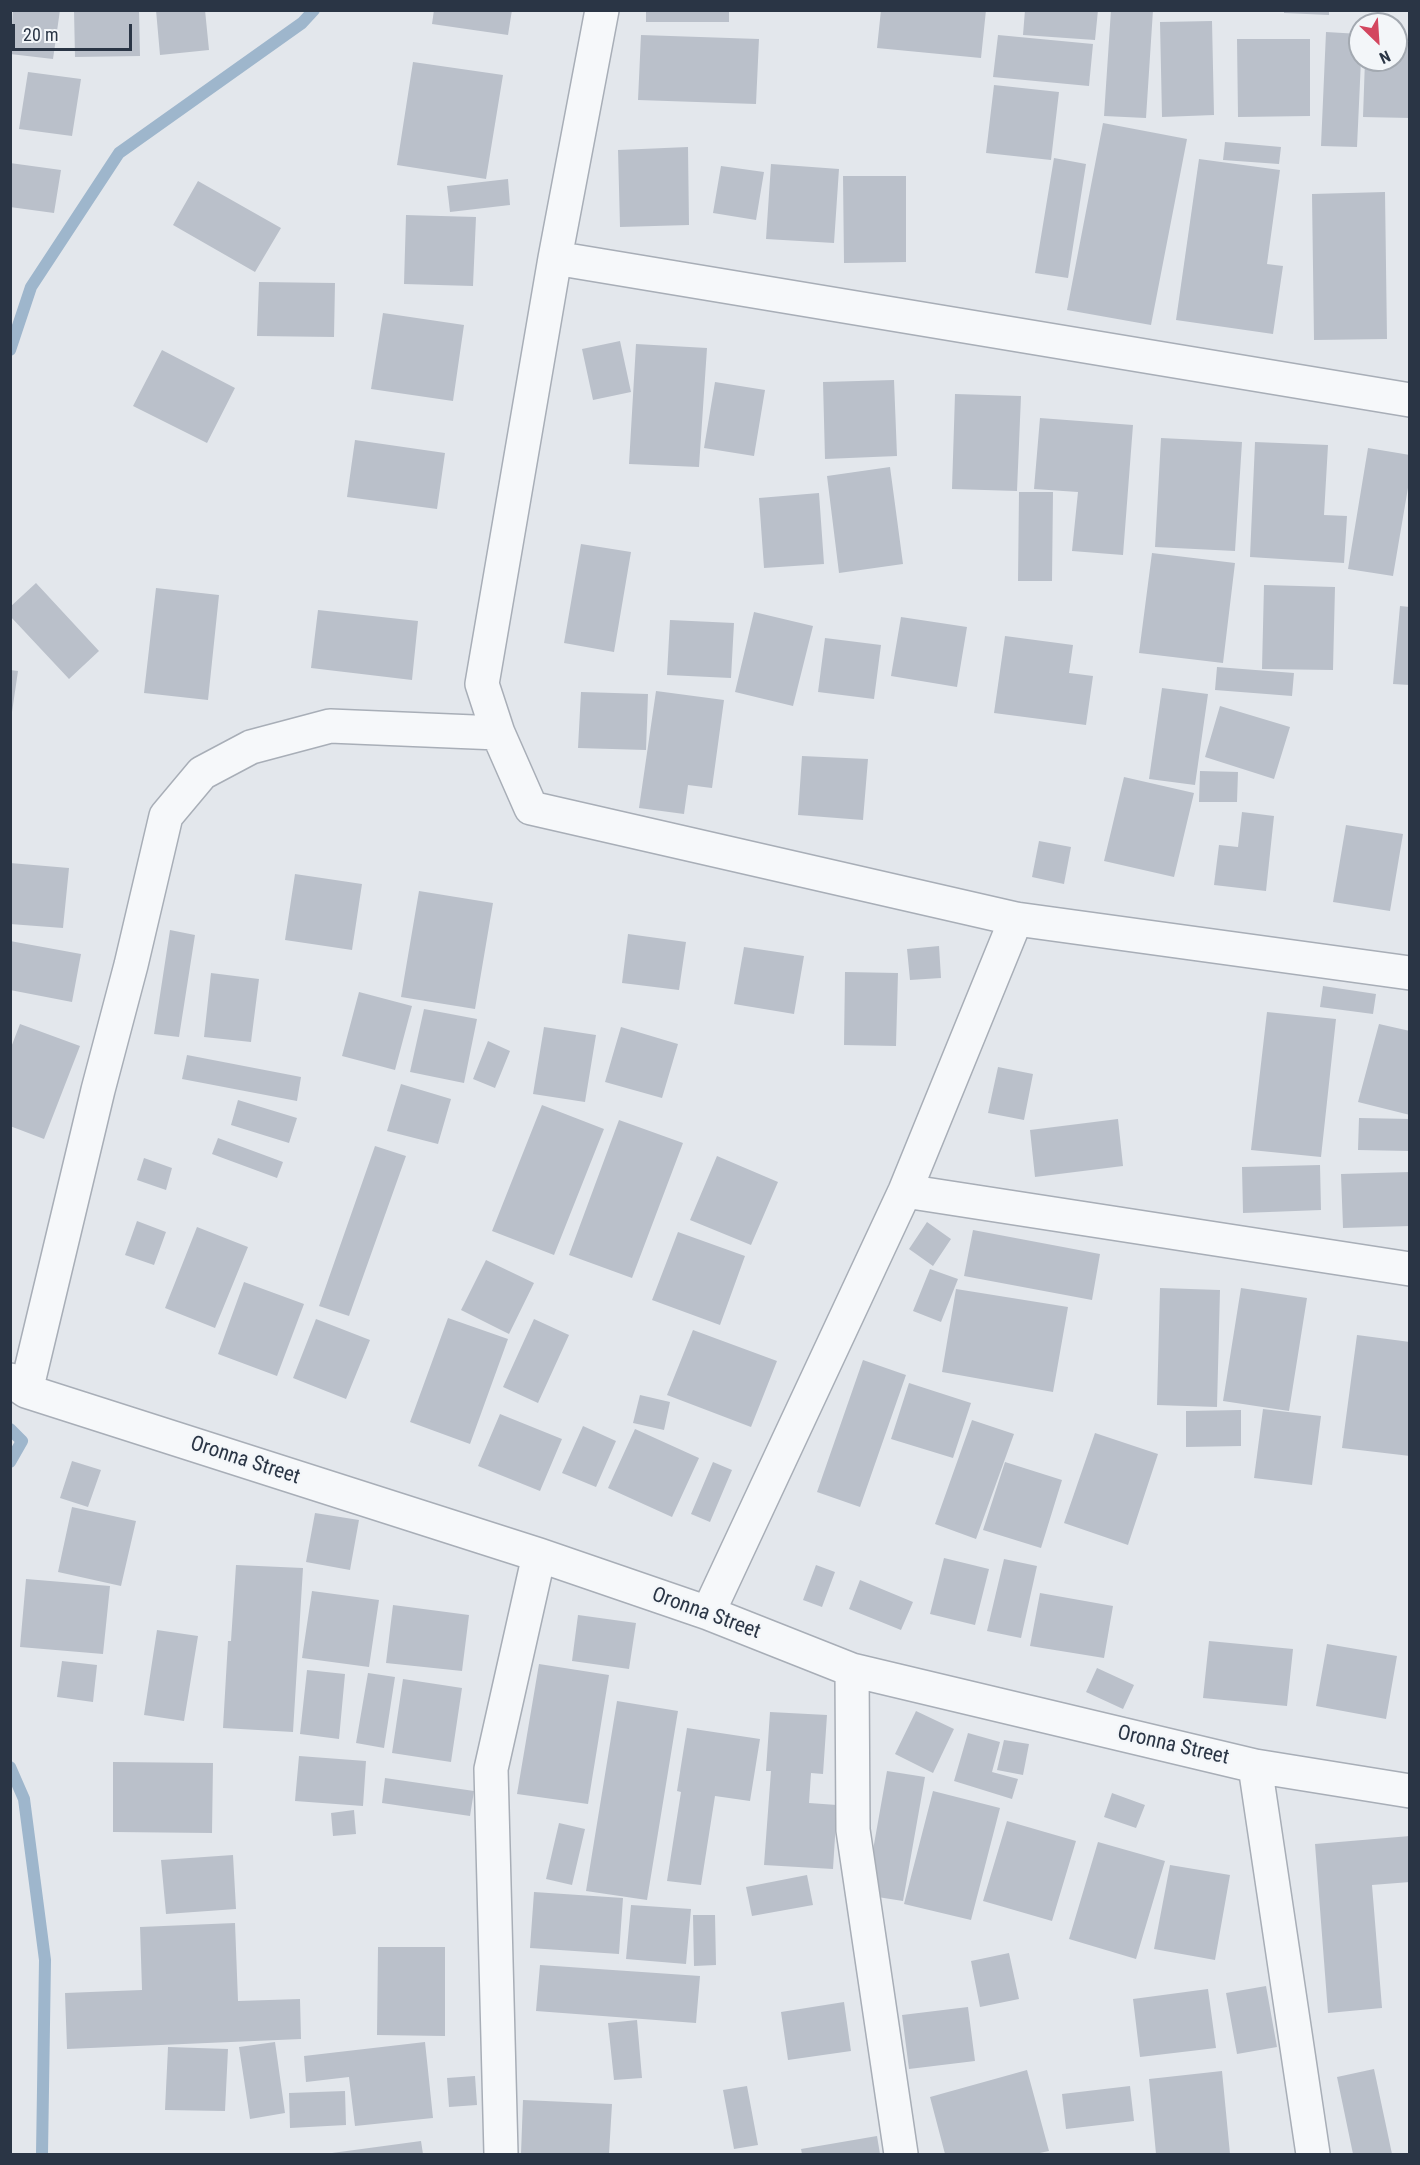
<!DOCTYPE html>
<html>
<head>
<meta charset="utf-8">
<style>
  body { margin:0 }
  #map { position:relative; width:1420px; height:2165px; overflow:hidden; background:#e3e7ec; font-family:"Roboto Condensed",sans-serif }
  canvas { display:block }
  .frame { position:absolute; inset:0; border:12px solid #2a3545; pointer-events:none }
  .north { position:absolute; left:1348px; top:12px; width:60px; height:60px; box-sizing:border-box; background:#f3f6f9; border:2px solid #a3a9b1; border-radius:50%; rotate:155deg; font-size:16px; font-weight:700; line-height:24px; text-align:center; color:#2a3545 }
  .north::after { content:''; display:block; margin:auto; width:21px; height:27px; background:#d3465f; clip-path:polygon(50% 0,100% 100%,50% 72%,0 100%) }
  .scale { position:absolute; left:12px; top:24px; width:120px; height:27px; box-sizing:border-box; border:3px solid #2a3545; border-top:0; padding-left:8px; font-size:18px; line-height:21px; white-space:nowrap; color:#2a3545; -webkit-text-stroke:4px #f3f6f9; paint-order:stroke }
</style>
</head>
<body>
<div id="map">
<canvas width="1420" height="2165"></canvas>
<div class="frame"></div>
<div class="north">N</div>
<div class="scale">20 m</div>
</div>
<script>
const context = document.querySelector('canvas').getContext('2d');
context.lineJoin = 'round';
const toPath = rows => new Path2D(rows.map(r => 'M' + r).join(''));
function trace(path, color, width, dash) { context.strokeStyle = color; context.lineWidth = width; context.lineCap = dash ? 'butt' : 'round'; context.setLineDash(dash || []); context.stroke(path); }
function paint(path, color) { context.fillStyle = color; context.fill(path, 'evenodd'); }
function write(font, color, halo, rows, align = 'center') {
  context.font = font + ' "Roboto Condensed",sans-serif'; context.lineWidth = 4.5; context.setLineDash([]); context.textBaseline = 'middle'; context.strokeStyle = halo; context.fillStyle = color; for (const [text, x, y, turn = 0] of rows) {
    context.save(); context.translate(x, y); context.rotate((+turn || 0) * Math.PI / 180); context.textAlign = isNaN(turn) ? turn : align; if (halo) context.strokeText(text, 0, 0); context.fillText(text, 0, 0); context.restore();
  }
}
trace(toPath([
  [10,350,31,287,119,153,302,23,314,10],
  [10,1429,22,1441,10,1462],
  [10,1767,24,1799,45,1960,42,2154]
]), '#9eb6cc', 12);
paint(toPath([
  [13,10,60,10,53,59,10,54],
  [74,10,139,10,140,56,75,57],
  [156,10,205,10,209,50,160,55],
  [434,10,512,10,508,35,432,24],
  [646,10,729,10,729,22,646,22],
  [881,10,986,10,981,58,877,48],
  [1025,10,1098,10,1095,40,1023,35],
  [1111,10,1153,10,1146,118,1104,116],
  [1284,10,1329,10,1329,15,1284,13],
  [1212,21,1214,115,1162,117,1160,22],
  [1326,32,1360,34,1361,60,1357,147,1321,146],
  [641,35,759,39,756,104,638,100],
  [998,35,1093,44,1089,86,993,77],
  [1396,38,1410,39,1410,118,1363,117,1365,60,1396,60],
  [1237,39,1310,39,1310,116,1238,117],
  [413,62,503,75,486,179,397,165],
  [28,72,81,79,72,136,19,129],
  [994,85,1059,92,1051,160,986,153],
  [1103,123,1187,139,1151,325,1067,310],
  [1225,142,1281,147,1279,164,1223,160],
  [688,147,689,225,620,227,618,150],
  [1054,158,1086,164,1068,278,1035,273],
  [1199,159,1280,170,1267,264,1283,266,1273,334,1176,320],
  [10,163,61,170,54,213,10,207],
  [771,164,839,169,834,243,766,239],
  [721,166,764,172,756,220,713,213],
  [843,176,906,176,906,262,844,263],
  [508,179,510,205,450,212,447,186],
  [198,181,281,228,255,272,173,225],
  [1385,192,1387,339,1314,340,1312,194],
  [406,215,476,217,473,286,404,284],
  [259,282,335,283,334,337,257,336],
  [383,313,464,325,453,401,371,389],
  [620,341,631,392,593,400,582,349],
  [636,344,707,348,699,467,629,464],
  [162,350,235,388,207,443,133,406],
  [894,380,897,456,825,459,823,382],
  [715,382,765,390,754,456,704,448],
  [955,394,1021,396,1017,491,952,489],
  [1040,418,1133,425,1123,555,1072,551,1078,492,1034,489],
  [1161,438,1242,442,1235,551,1155,547],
  [355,440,445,453,437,509,347,497],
  [1255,442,1328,445,1324,515,1347,516,1344,563,1250,557],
  [1368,448,1410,455,1410,476,1393,576,1348,569],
  [890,467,903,564,839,573,827,476],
  [1019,492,1053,492,1052,581,1018,581],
  [819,493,824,564,764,568,759,498],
  [581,544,631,552,614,652,564,643],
  [1152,553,1235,563,1223,663,1139,653],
  [36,583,99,651,69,679,10,616,10,607],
  [1264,585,1335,587,1333,670,1262,669],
  [156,588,219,595,208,700,144,693],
  [1400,606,1410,607,1410,685,1393,684],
  [318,610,418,621,412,680,311,668],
  [754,612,813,626,793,706,735,692],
  [901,617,967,627,957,687,891,676],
  [670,620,734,623,731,678,667,675],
  [1005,636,1073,645,1069,673,1093,676,1086,725,994,713],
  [825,638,881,645,874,699,818,692],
  [1217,667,1294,673,1292,696,1215,690],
  [10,670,18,671,12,712,10,712],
  [1162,688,1208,694,1195,785,1149,779],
  [656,691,724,700,712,788,688,785,684,814,639,808],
  [581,692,648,694,646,750,578,748],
  [1220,706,1290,727,1274,779,1205,757],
  [802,756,868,759,863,820,798,815],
  [1200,771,1238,772,1237,802,1199,802],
  [1124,777,1194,793,1174,877,1104,861],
  [1242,812,1274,816,1266,891,1214,885,1219,845,1238,847],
  [1346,825,1403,834,1390,911,1333,902],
  [1039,841,1071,847,1064,884,1032,877],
  [10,863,69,868,63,928,10,924],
  [295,874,362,884,352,950,285,940],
  [419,891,493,903,475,1009,401,997],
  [170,930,195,935,179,1037,154,1034],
  [628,934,686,942,679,990,622,983],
  [10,941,81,954,72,1002,10,990],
  [939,946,941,978,910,980,907,949],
  [744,947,804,956,794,1014,734,1004],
  [845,972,898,973,896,1046,844,1045],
  [211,973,259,979,251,1042,204,1037],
  [1323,986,1376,994,1373,1014,1320,1007],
  [359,992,412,1006,395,1070,342,1056],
  [424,1009,477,1019,464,1083,410,1072],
  [1267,1012,1336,1019,1321,1157,1251,1150],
  [20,1024,80,1046,44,1139,10,1126,10,1050],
  [1379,1024,1410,1031,1410,1115,1358,1102],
  [544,1027,596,1035,585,1102,533,1094],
  [621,1027,678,1044,662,1098,605,1082],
  [488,1041,510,1051,495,1088,473,1079],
  [187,1055,301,1077,297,1101,182,1079],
  [998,1067,1033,1074,1024,1120,988,1113],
  [401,1084,451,1099,438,1144,387,1131],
  [238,1100,297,1118,289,1143,231,1125],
  [542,1105,604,1129,554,1255,492,1231],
  [1359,1118,1410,1119,1410,1151,1358,1150],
  [1118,1119,1123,1166,1035,1177,1030,1130],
  [619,1120,683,1143,632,1278,569,1255],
  [218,1138,283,1162,277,1178,212,1154],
  [375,1146,406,1156,349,1316,319,1306],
  [717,1156,778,1182,751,1245,690,1220],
  [144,1158,172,1168,166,1190,137,1180],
  [1320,1165,1321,1210,1243,1213,1242,1167],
  [1410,1172,1410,1226,1343,1228,1341,1174],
  [137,1221,166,1232,154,1265,125,1255],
  [927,1222,951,1239,933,1266,909,1249],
  [197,1227,248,1247,215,1328,165,1308],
  [973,1230,1100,1254,1092,1300,964,1276],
  [678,1232,745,1256,720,1325,652,1300],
  [486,1260,534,1283,509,1334,461,1310],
  [930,1269,958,1279,941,1322,913,1311],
  [244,1282,304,1304,277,1376,218,1354],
  [1160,1288,1220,1290,1217,1407,1157,1405],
  [1241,1288,1307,1298,1289,1411,1223,1401],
  [956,1289,1068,1307,1053,1392,942,1372],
  [448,1318,508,1339,470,1444,410,1422],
  [316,1319,370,1340,346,1399,293,1378],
  [534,1319,569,1335,538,1403,503,1387],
  [693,1330,777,1361,751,1427,667,1395],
  [1357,1335,1410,1342,1410,1456,1342,1448],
  [863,1360,906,1375,860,1507,817,1492],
  [909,1383,971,1403,953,1458,891,1439],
  [640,1395,670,1402,664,1430,633,1423],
  [1263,1409,1321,1416,1312,1485,1254,1478],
  [1241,1410,1241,1446,1186,1447,1186,1411],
  [500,1414,562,1439,540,1491,478,1466],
  [972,1420,1014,1434,976,1539,935,1524],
  [583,1426,616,1441,596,1487,562,1473],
  [635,1429,699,1458,672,1517,608,1488],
  [1095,1433,1158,1454,1128,1545,1064,1523],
  [72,1461,101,1470,88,1507,60,1498],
  [713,1462,732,1470,710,1522,691,1514],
  [1005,1462,1062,1480,1041,1548,983,1530],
  [72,1507,136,1521,121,1586,58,1572],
  [315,1513,359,1520,350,1570,306,1562],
  [944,1558,989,1569,975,1625,930,1614],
  [1004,1559,1037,1566,1021,1638,987,1631],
  [236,1565,303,1568,293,1732,223,1728,228,1641,231,1641],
  [816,1565,835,1572,822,1607,803,1600],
  [26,1579,110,1586,103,1654,20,1647],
  [860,1580,913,1602,901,1630,849,1609],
  [312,1591,379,1600,369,1667,302,1658],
  [1040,1593,1113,1606,1104,1658,1030,1646],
  [393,1605,469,1615,462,1671,386,1663],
  [578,1615,636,1623,629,1669,572,1661],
  [157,1630,198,1636,184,1721,144,1715],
  [1209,1641,1293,1649,1287,1706,1203,1698],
  [1327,1644,1397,1656,1386,1719,1316,1706],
  [62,1661,97,1665,93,1702,57,1697],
  [539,1664,609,1675,588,1804,517,1794],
  [1097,1668,1134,1685,1123,1709,1086,1692],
  [307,1670,345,1674,339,1739,300,1734],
  [368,1673,395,1677,384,1748,356,1743],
  [403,1679,462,1688,451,1762,392,1753],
  [617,1701,678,1711,647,1900,586,1891],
  [916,1711,954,1729,933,1773,895,1754],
  [770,1712,827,1715,823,1774,811,1773,809,1803,837,1805,833,1869,764,1865,771,1771,766,1771],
  [687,1728,760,1739,750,1801,715,1796,701,1885,667,1881,681,1792,677,1791],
  [968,1733,1000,1742,992,1772,1018,1779,1012,1799,954,1781],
  [1004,1740,1029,1744,1023,1775,997,1770],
  [299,1756,366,1761,363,1806,295,1801],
  [113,1762,213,1763,212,1833,113,1832],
  [887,1771,925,1777,903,1901,865,1895],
  [385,1778,474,1791,470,1816,382,1803],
  [933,1791,1000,1808,971,1920,904,1904],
  [1112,1793,1145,1805,1136,1828,1104,1817],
  [354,1810,356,1834,333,1836,331,1813],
  [1007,1821,1076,1841,1052,1921,983,1901],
  [559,1823,585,1829,572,1885,546,1879],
  [1410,1836,1410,1882,1372,1885,1382,2008,1328,2013,1315,1844],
  [1098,1842,1165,1861,1136,1959,1069,1939],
  [233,1855,236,1909,166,1914,161,1860],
  [1170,1865,1230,1875,1215,1960,1154,1949],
  [807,1875,813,1905,752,1916,746,1887],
  [534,1892,623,1898,619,1954,530,1948],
  [631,1905,691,1909,686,1964,626,1959],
  [693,1915,715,1915,716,1965,694,1966],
  [235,1923,238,2001,300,1999,301,2039,67,2049,65,1993,142,1990,140,1927],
  [378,1947,445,1947,445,2036,377,2035],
  [1009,1953,1019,1999,980,2007,971,1961],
  [540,1965,700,1976,696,2023,536,2011],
  [1266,1986,1277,2047,1237,2054,1226,1993],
  [1208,1989,1216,2048,1140,2057,1133,1999],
  [844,2002,851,2051,788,2060,781,2012],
  [968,2007,975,2061,909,2069,902,2015],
  [637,2020,642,2078,614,2080,608,2023],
  [275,2042,285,2113,250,2119,239,2047],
  [425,2042,433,2118,355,2126,349,2077,306,2082,304,2056],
  [168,2047,228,2049,225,2111,165,2110],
  [1374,2069,1392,2154,1353,2154,1337,2077],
  [1027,2070,1049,2151,1035,2154,945,2154,930,2097],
  [1222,2071,1230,2154,1156,2154,1149,2079],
  [475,2076,477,2105,449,2107,447,2078],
  [747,2086,758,2145,734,2149,723,2090],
  [1130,2086,1134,2121,1066,2129,1062,2094],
  [345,2091,346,2125,290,2128,289,2093],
  [523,2100,612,2104,609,2154,521,2154],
  [877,2136,880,2154,802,2154,801,2149],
  [421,2141,423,2154,332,2154,332,2153]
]), '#bac0ca');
const minor = toPath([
  [602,10,555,258,482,684,498,733,531,808,1016,919,1410,973],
  [555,258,1410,400],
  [905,1191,1410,1269],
  [10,1380,26,1391,539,1555,708,1613,852,1670,1255,1766,1410,1791],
  [26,1391,98,1090,131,965,166,816,202,773,251,747,330,726,498,733],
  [708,1613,905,1191,1016,919],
  [852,1670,853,1830,901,2154],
  [1255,1766,1313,2154],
  [501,2154,491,1769,539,1555]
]);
trace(minor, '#a8aeb7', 36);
trace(minor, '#f6f8fa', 33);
write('21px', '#2a3545', '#f3f6f9', [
  ["Oronna Street",245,1461,18],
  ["Oronna Street",706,1614,20],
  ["Oronna Street",1173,1746,13]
]);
</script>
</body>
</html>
